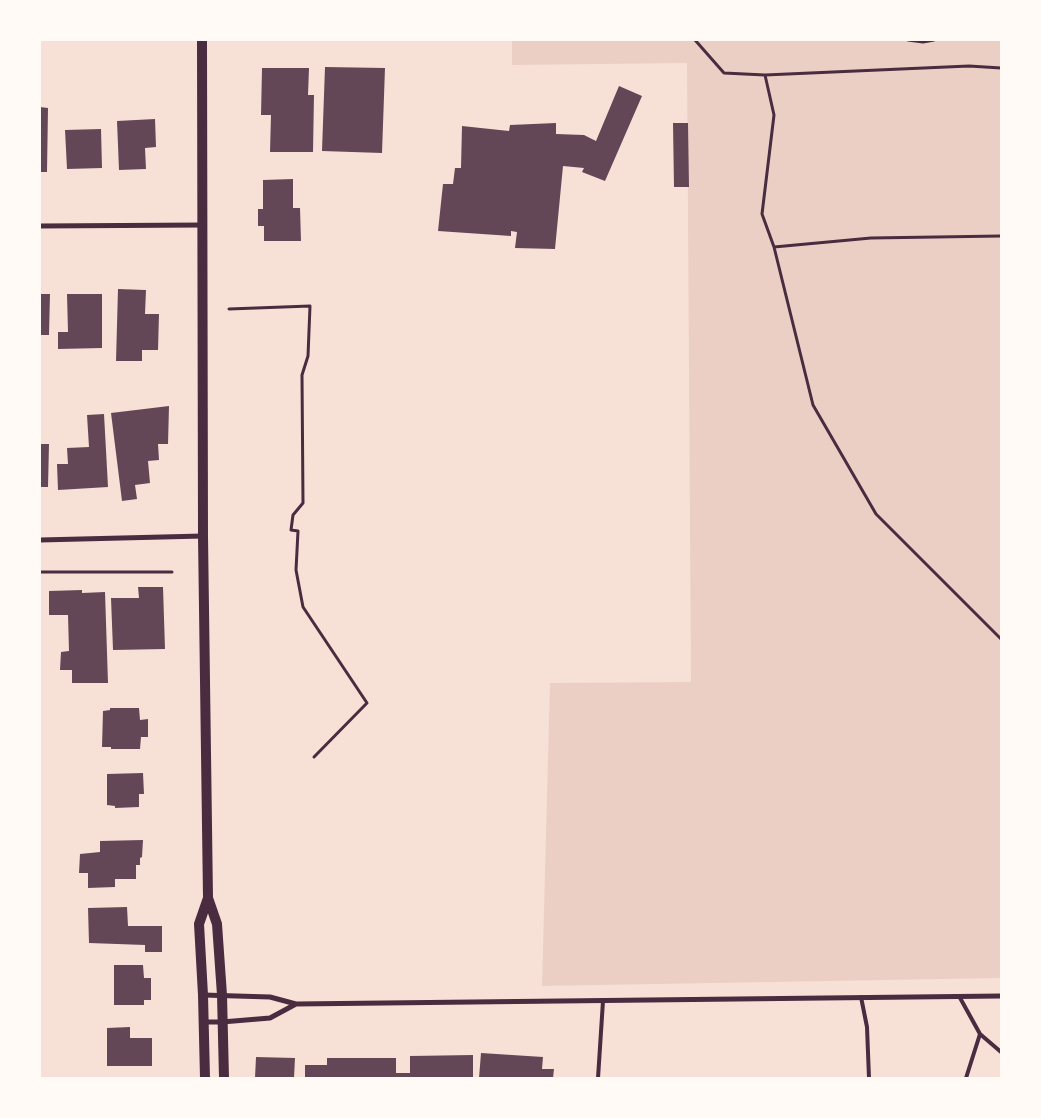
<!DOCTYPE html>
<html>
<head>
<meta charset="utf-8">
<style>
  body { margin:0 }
  #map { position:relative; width:1041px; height:1118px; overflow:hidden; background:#f7e1d7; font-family:"Noto Sans",sans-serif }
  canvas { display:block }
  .frame { position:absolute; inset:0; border:41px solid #fffaf5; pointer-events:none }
</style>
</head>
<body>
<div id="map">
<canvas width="1041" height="1118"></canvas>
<div class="frame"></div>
</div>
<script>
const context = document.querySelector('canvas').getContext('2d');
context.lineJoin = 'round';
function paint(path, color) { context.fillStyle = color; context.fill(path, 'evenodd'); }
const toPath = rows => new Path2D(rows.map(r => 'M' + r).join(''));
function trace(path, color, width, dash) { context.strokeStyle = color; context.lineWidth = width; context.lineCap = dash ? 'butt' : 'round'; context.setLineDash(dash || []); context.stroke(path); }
paint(toPath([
  [512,40,1001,40,1001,978,542,986,550,683,691,682,687,63,512,65]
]), '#ebcfc5');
paint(toPath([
  [325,67,385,68,382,153,322,151],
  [262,68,309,68,308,95,314,95,313,152,270,152,271,115,261,115],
  [619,86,642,96,605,181,582,172,584,168,563,166,555,249,515,248,517,232,511,231,511,236,438,231,443,184,453,184,455,168,461,168,462,126,509,131,510,125,556,123,556,134,584,135,596,141],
  [40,107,48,108,47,172,40,172],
  [155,119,156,147,145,148,146,169,119,170,117,121],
  [673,123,688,123,689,187,674,187],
  [101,129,102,168,67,169,65,130],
  [293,179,293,208,300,208,301,241,264,241,264,226,258,226,258,209,263,209,263,180],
  [118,289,146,290,145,314,159,314,158,350,142,350,142,361,116,361],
  [40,294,50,294,49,335,40,335],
  [67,294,102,294,102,348,58,349,58,332,68,332],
  [169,406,168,444,158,444,159,460,148,461,150,483,135,485,137,499,122,501,111,413],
  [104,414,108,487,58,490,57,464,68,464,67,448,89,447,87,415],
  [40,444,49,444,48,487,40,487],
  [138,587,163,587,165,649,113,650,111,598,139,598],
  [82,590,82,593,105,592,108,683,72,683,72,670,60,670,61,652,69,651,68,615,49,615,49,591],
  [110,708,139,708,140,720,148,719,148,737,141,737,140,749,111,749,111,747,102,747,103,711,110,710],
  [143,773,144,794,139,794,139,807,115,808,115,806,107,805,107,774],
  [143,840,142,857,140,858,140,865,136,865,136,879,115,879,115,887,88,888,88,873,79,873,80,854,100,852,100,841],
  [127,907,128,926,162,926,162,952,145,952,145,945,89,943,88,908],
  [114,965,143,965,144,978,151,978,151,1000,144,1000,144,1005,114,1005],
  [130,1027,130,1038,152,1038,152,1066,107,1066,107,1028],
  [481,1053,543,1057,542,1069,554,1069,553,1078,479,1078],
  [473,1055,473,1078,305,1078,305,1065,327,1065,327,1058,396,1058,396,1073,410,1073,410,1056],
  [256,1057,295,1058,294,1078,255,1078]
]), '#644757');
trace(toPath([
  [695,40,724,73,765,75,774,115,762,214,774,247,813,405,876,514,1001,639],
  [908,40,923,42,934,40],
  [765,75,969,66,1001,68],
  [774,247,871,238,1001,236],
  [229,309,310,306,308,356,302,375,303,503,293,515,291,530,298,531,296,570,303,607,367,703,314,757],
  [40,572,172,572]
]), '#4a2c40', 3);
trace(toPath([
  [959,996,980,1034,1001,1052],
  [861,997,867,1027,869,1078],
  [598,1078,603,1001],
  [966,1078,980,1034]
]), '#4a2c40', 4);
trace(toPath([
  [40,226,202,225],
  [40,540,203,536],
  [203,995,270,997,296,1004,1001,996],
  [204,1022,222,1022,270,1018,296,1004]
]), '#4a2c40', 5);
trace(toPath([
  [202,40,203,536,208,898,217,924,222,995,224,1078],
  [205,1078,203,995,199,924,208,898]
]), '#4a2c40', 10);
</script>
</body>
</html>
